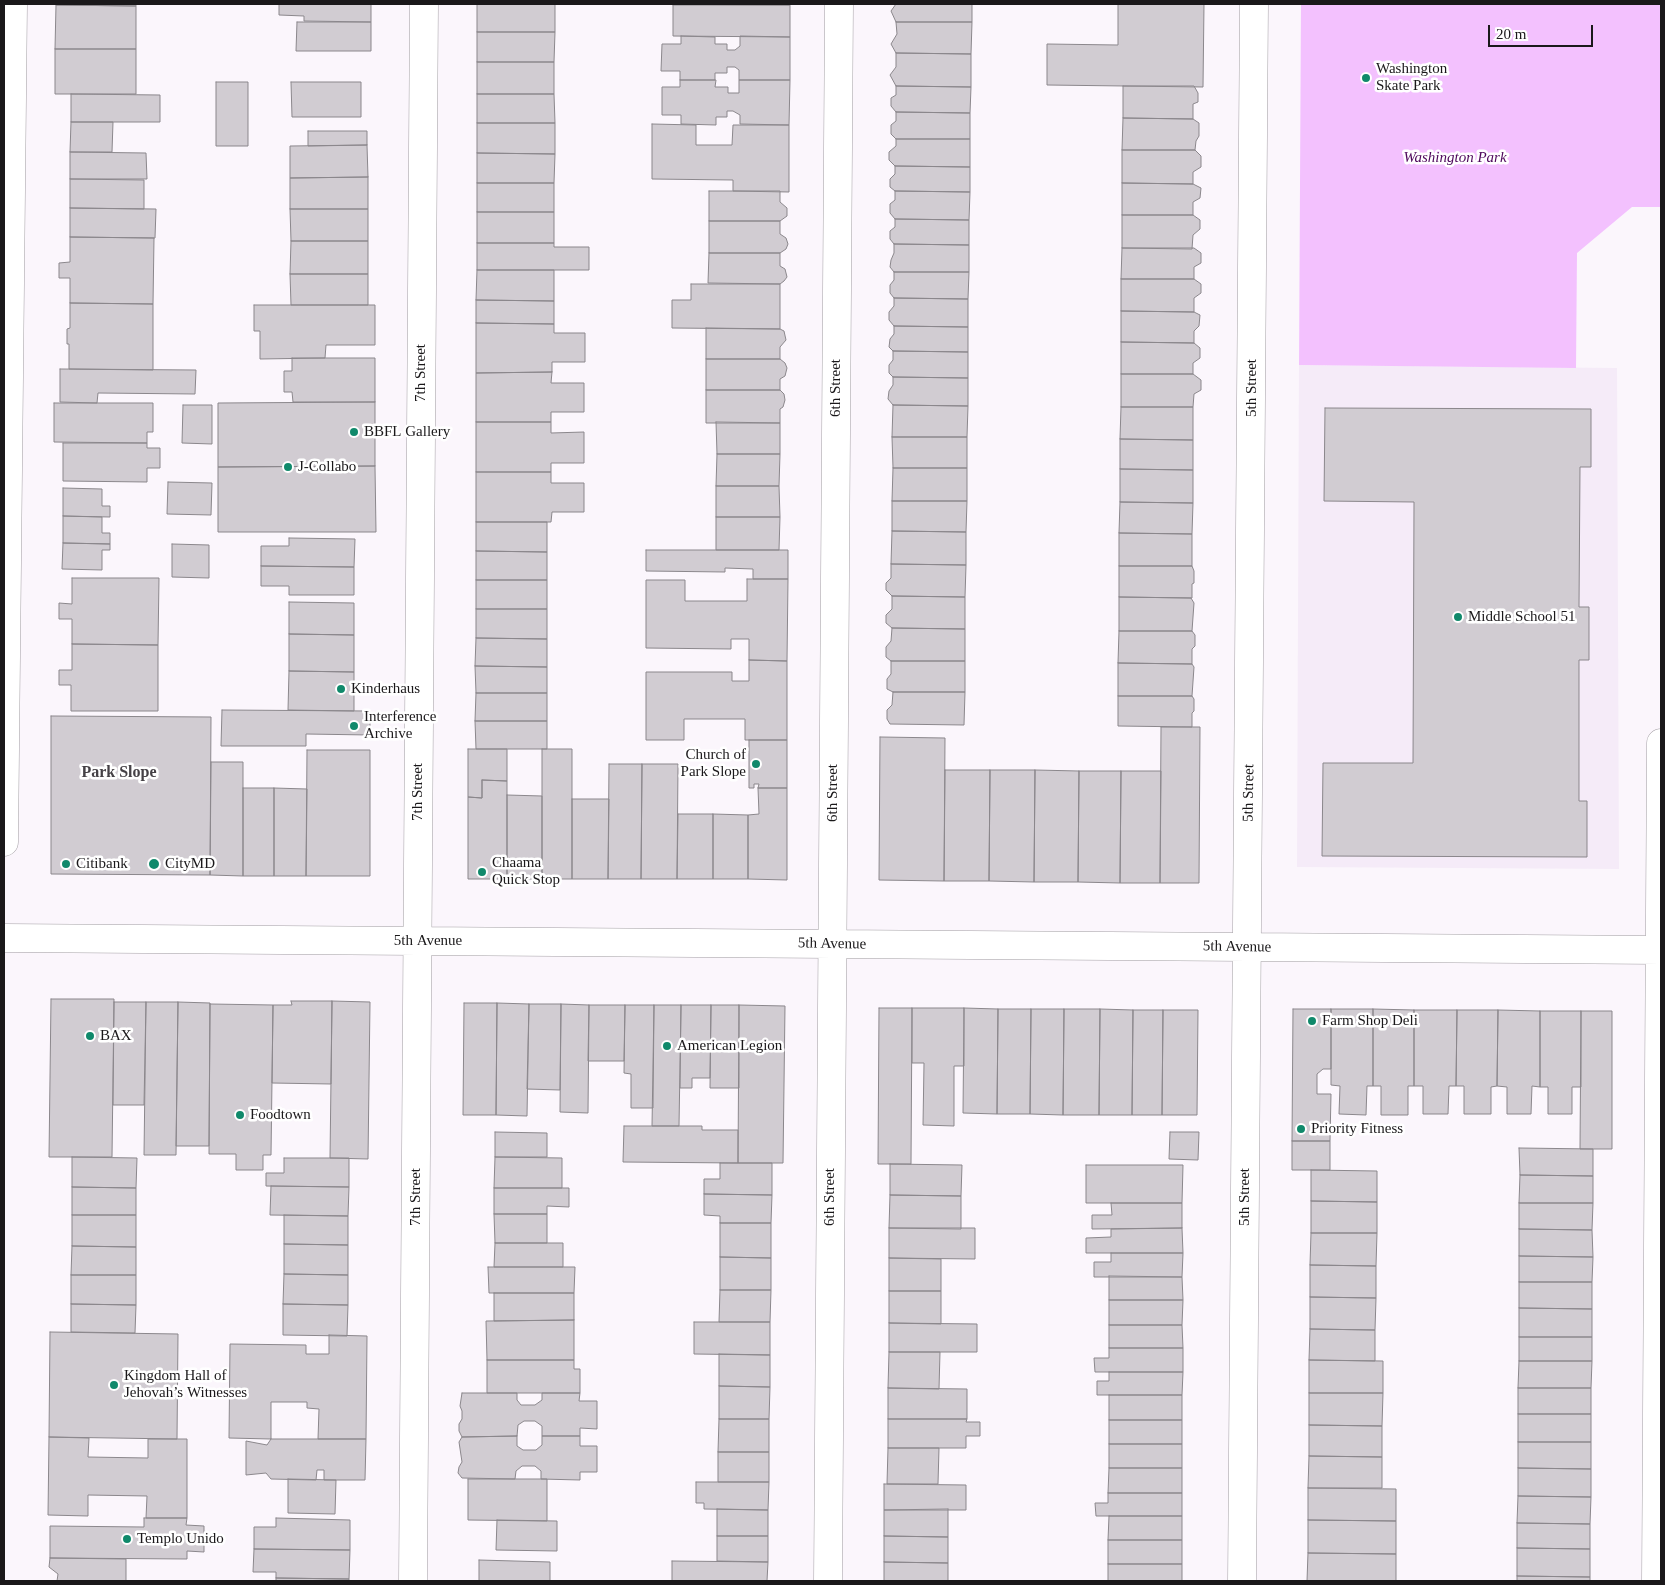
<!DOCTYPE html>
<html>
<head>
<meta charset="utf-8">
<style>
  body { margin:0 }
  #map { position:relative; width:1665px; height:1585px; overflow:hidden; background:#fbf6fc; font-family:Georgia,serif }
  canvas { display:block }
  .frame { position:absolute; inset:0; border:5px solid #1a181a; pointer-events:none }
  .scale { position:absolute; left:1488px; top:25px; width:105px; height:22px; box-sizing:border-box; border:2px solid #1a181a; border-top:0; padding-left:6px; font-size:15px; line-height:18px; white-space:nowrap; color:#1a181a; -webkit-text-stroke:4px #fff; paint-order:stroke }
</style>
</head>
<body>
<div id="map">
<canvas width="1665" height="1585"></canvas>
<div class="frame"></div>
<div class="scale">20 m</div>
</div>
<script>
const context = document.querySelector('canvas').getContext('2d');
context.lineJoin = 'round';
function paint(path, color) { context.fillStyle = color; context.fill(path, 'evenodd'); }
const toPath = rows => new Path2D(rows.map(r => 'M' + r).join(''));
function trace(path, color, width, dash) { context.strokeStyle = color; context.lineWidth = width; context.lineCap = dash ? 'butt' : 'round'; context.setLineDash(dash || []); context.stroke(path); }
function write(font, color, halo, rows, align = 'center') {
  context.font = font + ' Georgia,serif'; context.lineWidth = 5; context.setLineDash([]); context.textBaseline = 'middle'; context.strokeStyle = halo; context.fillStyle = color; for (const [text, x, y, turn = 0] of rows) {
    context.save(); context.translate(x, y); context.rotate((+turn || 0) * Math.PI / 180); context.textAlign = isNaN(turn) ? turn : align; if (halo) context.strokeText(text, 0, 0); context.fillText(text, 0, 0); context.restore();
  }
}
paint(toPath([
  [1299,365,1617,368,1619,869,1297,867]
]), '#f5ebf8');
paint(toPath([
  [1301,4,1661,4,1661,207,1632,207,1577,253,1576,368,1299,365]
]), '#f3c1fe');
const building = toPath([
  [56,4,136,4,136,6,56,5,56,4],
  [279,4,371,4,371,22,304,21,304,16,279,15,279,4],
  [477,4,555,4,555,32,477,32,477,4],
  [621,4,790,4,790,5,621,4],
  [896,4,972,4,972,22,896,22,891,11,896,4],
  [1118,4,1204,4,1203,87,1047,85,1047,44,1118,45,1118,4],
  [56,5,136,6,136,49,55,49,56,5],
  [673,5,790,5,790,37,673,36,673,5],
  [297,22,371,22,371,51,296,51,297,22],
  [896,22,972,22,971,54,896,53,891,44,897,34,896,22],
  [477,32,555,32,554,62,477,62,477,32],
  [681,36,715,37,715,44,727,44,727,50,735,50,740,46,740,36,790,37,790,80,739,80,739,70,735,67,727,67,727,73,715,73,715,80,680,80,680,71,661,71,662,44,681,44,681,36],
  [55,49,136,49,136,94,55,94,55,49],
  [896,53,971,54,971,87,896,86,890,75,896,67,896,53],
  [477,62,554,62,554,94,477,94,477,62],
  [680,80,716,80,715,87,728,87,728,93,739,93,739,80,790,80,789,125,740,124,740,115,733,111,727,111,727,117,716,117,716,125,681,124,681,115,662,115,662,87,680,87,680,80],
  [216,82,248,82,248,146,216,146,216,82],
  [291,82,361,82,361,117,292,117,291,82],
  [896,86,971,87,970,113,896,112,891,106,891,98,896,95,896,86],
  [1123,86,1194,86,1198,93,1198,102,1193,104,1193,119,1123,118,1123,86],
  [71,94,160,95,160,122,71,122,71,94],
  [477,94,554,94,555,123,477,123,477,94],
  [896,112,970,113,970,139,896,139,891,134,891,125,896,121,896,112],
  [1123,118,1193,119,1199,123,1199,136,1196,141,1195,150,1122,150,1123,118],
  [71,122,113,122,112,152,70,152,71,122],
  [477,123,555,123,555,154,477,153,477,123],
  [652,124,696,125,696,145,732,145,733,125,789,125,789,192,733,191,733,180,652,179,652,124],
  [308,131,367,131,367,145,308,146,308,131],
  [896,139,970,139,970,167,895,166,889,160,889,152,896,146,896,139],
  [367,145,368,177,290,178,290,146,367,145],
  [1122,150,1195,150,1201,156,1201,167,1193,172,1193,184,1122,183,1122,150],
  [70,152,146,153,147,179,70,179,70,152],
  [477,153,555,154,554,183,477,183,477,153],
  [895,166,970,167,970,192,895,191,890,187,890,179,895,174,895,166],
  [368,177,368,209,290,209,290,178,368,177],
  [70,179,144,180,144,209,70,208,70,179],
  [477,183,554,183,554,212,477,212,477,183],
  [1122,183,1193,184,1201,188,1200,198,1193,202,1193,215,1122,215,1122,183],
  [709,191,780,191,780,202,787,208,787,216,780,221,709,221,709,191],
  [895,191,970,192,969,220,895,219,890,213,890,204,895,200,895,191],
  [70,208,156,209,155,238,70,237,70,208],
  [290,209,368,209,368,241,291,241,290,209],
  [477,212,554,212,554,243,477,243,477,212],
  [1122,215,1193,215,1200,220,1200,229,1193,235,1192,249,1122,248,1122,215],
  [895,219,969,220,969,245,894,244,890,239,890,231,895,227,895,219],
  [709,221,780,221,780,234,786,238,788,244,786,249,780,253,709,253,709,221],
  [70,237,154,238,153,304,70,303,70,278,59,278,59,263,70,262,70,237],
  [291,241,368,241,368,274,290,274,291,241],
  [477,243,554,243,554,247,589,247,589,270,477,270,477,243],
  [894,244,969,245,969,272,894,272,890,267,891,260,894,253,894,244],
  [1122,248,1194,248,1201,253,1201,263,1194,267,1194,279,1121,279,1122,248],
  [709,253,780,253,780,266,785,269,787,277,784,281,780,284,708,283,709,253],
  [477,270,554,270,554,301,476,300,477,270],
  [894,272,969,272,968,299,894,298,890,293,890,285,894,280,894,272],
  [290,274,368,274,368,305,291,305,290,274],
  [1121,279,1194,279,1201,284,1201,293,1194,298,1194,312,1121,311,1121,279],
  [691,284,780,284,780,329,672,328,672,300,691,300,691,284],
  [894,298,968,299,968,327,894,326,889,320,889,312,894,306,894,298],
  [476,300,554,301,554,324,476,323,476,300],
  [70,303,153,304,153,370,69,369,69,344,67,344,67,329,70,328,70,303],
  [254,305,375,305,375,345,326,345,325,358,260,359,260,331,254,331,254,305],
  [1121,311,1194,312,1200,315,1199,326,1194,331,1194,343,1121,342,1121,311],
  [476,323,554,324,554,333,585,333,585,362,552,362,552,372,476,373,476,323],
  [894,326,968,327,968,352,893,351,889,347,890,339,894,334,894,326],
  [706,328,780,329,784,331,786,340,780,347,780,359,706,359,706,328],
  [1121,342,1194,343,1200,348,1200,358,1193,363,1193,374,1121,374,1121,342],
  [893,351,968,352,968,378,893,377,889,373,889,365,893,360,893,351],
  [292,358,375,358,375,402,293,402,292,392,284,392,284,371,292,371,292,358],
  [706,359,780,359,785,363,787,368,785,376,780,379,780,390,706,390,706,359],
  [60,369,196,370,195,394,98,393,97,403,60,402,60,369],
  [552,372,551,383,584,383,584,412,551,412,551,422,476,422,476,373,552,372],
  [1121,374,1193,374,1201,380,1201,390,1194,394,1193,407,1121,407,1121,374],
  [893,377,968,378,968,406,893,405,888,399,889,391,893,385,893,377],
  [706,390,780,390,784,394,785,400,783,407,780,409,780,423,706,423,706,390],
  [375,402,375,466,218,467,218,403,375,402],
  [54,403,153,403,153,432,147,432,147,443,54,442,54,403],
  [183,405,212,405,212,444,182,443,183,405],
  [893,405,968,406,967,437,892,437,893,405],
  [1121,407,1193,407,1193,440,1120,439,1121,407],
  [1325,408,1591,409,1591,467,1580,467,1579,607,1589,607,1589,660,1579,660,1579,801,1587,801,1587,857,1322,856,1323,763,1413,763,1414,502,1324,501,1325,408],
  [476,422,551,422,551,433,584,432,584,463,551,463,551,472,476,472,476,422],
  [716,422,780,423,780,454,717,454,716,422],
  [892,437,967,437,967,468,893,468,892,437],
  [1120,439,1193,440,1193,470,1120,469,1120,439],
  [63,443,147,443,147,448,160,448,160,468,147,468,147,482,63,481,63,443],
  [717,454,780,454,779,486,716,486,717,454],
  [375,466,376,532,218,532,218,467,375,466],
  [893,468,967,468,967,501,892,501,893,468],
  [1120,469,1193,470,1193,503,1120,502,1120,469],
  [476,472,551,472,551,483,584,483,584,512,552,512,551,522,476,522,476,472],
  [168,482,212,483,211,515,167,514,168,482],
  [716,486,779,486,780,517,716,517,716,486],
  [63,488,102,489,102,506,110,506,110,517,63,516,63,488],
  [892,501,967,501,966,532,892,531,892,501],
  [1120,502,1193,503,1192,534,1119,533,1120,502],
  [63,516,102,517,102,533,110,533,110,544,63,543,63,516],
  [716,517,780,517,779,550,716,550,716,517],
  [476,522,547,522,547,552,476,551,476,522],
  [892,531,966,532,966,565,891,564,892,531],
  [1119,533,1192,534,1192,566,1119,566,1119,533],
  [289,538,355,539,354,567,261,566,261,546,289,546,289,538],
  [63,543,110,544,110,550,102,550,102,570,62,569,63,543],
  [172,544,209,545,209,578,172,577,172,544],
  [646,550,788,550,788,579,753,579,753,569,725,568,725,572,646,571,646,550],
  [476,551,547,552,547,580,476,580,476,551],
  [891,564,966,565,965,597,892,596,886,590,886,583,891,578,891,564],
  [261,566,354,567,354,595,289,595,289,586,261,586,261,566],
  [1119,566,1192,566,1194,571,1194,583,1192,584,1192,598,1119,597,1119,566],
  [72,578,159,578,158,645,72,644,72,619,59,619,59,603,72,604,72,578],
  [747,579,788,579,787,661,749,660,749,639,731,639,731,649,646,648,646,580,685,580,685,601,747,601,747,579],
  [476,580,547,580,547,609,476,609,476,580],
  [892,596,965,597,965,629,892,628,886,623,886,615,892,609,892,596],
  [1119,597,1191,598,1194,603,1192,631,1119,631,1119,597],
  [289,602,354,603,354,635,289,634,289,602],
  [476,609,547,609,547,639,476,638,476,609],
  [892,628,965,629,965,661,891,661,886,657,886,647,891,641,892,628],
  [1119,631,1192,631,1195,635,1195,646,1192,649,1192,664,1118,663,1119,631],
  [289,634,354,635,354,672,289,671,289,634],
  [476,638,547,639,547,667,475,666,476,638],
  [72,644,158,645,158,711,71,711,71,685,59,685,59,670,72,670,72,644],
  [749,660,787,661,787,740,745,740,745,719,684,719,684,740,646,740,646,672,732,672,732,681,749,681,749,660],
  [891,661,965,661,965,692,893,692,887,689,887,679,891,674,891,661],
  [1118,663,1192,664,1194,667,1192,696,1118,696,1118,663],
  [475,666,547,667,547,693,476,693,475,666],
  [289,671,354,672,354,711,288,710,289,671],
  [893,692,965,692,964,725,890,724,887,719,887,710,892,705,893,692],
  [476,693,547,693,547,721,475,721,476,693],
  [1118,696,1192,696,1194,699,1194,711,1192,713,1192,727,1118,726,1118,696],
  [222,710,370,711,370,735,306,734,306,746,221,746,222,710],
  [51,716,211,717,210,875,51,874,51,716],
  [475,721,547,721,547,749,476,749,475,721],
  [1161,727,1200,727,1199,883,1160,883,1161,727],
  [880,737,945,738,944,881,879,880,880,737],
  [749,740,787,740,787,788,758,788,759,784,754,784,754,788,749,788,749,740],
  [468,749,507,749,507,781,482,780,482,798,468,797,468,749],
  [542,749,572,749,572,879,542,879,542,749],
  [307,750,370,750,370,876,306,876,307,750],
  [211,762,243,762,243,876,210,875,211,762],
  [609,764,642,764,641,879,608,879,609,764],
  [642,764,678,764,677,879,641,879,642,764],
  [945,770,990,770,989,881,944,881,945,770],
  [990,770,1035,770,1034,882,989,881,990,770],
  [1035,770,1079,771,1078,882,1034,882,1035,770],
  [1079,771,1121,771,1120,883,1078,882,1079,771],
  [1121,771,1161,771,1160,883,1120,883,1121,771],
  [482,780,507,781,507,879,468,879,468,797,482,798,482,780],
  [243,788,274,788,274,876,243,876,243,788],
  [274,788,307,789,306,876,274,876,274,788],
  [758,788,787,788,787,880,748,879,748,815,759,814,758,788],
  [507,795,542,796,542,879,507,879,507,795],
  [572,799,609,799,608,879,572,879,572,799],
  [678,814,713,814,713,879,677,879,678,814],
  [713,814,748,815,748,879,713,879,713,814],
  [51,999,114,999,112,1157,49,1157,51,999],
  [291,1001,332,1001,331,1084,272,1083,273,1005,292,1005,291,1001],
  [332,1001,370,1002,368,1159,330,1158,332,1001],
  [114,1002,146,1002,144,1105,113,1105,114,1002],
  [146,1002,178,1002,176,1155,144,1155,146,1002],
  [178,1002,210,1003,209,1146,176,1146,178,1002],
  [464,1003,497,1003,496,1115,463,1115,464,1003],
  [497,1003,529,1004,527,1116,496,1115,497,1003],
  [210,1004,273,1005,271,1155,263,1155,263,1170,236,1170,236,1154,209,1154,210,1004],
  [529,1004,561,1004,560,1090,527,1089,529,1004],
  [561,1004,589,1005,588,1113,560,1112,561,1004],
  [589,1005,625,1005,624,1061,588,1061,589,1005],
  [625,1005,654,1005,653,1108,631,1108,631,1074,624,1073,625,1005],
  [654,1005,681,1005,679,1126,652,1126,654,1005],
  [681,1005,711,1005,710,1078,692,1078,692,1088,680,1088,681,1005],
  [711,1005,739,1005,739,1088,710,1088,711,1005],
  [739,1005,785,1006,783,1163,738,1163,739,1005],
  [879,1008,912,1008,911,1164,878,1164,879,1008],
  [912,1008,964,1008,964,1066,954,1066,954,1126,923,1125,924,1063,912,1063,912,1008],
  [964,1008,998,1009,997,1114,963,1113,964,1008],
  [998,1009,1031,1009,1030,1114,997,1114,998,1009],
  [1031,1009,1064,1009,1063,1115,1030,1114,1031,1009],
  [1064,1009,1100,1009,1099,1115,1063,1115,1064,1009],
  [1100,1009,1133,1010,1132,1115,1099,1115,1100,1009],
  [1293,1009,1331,1009,1331,1069,1323,1069,1317,1074,1317,1094,1331,1094,1330,1141,1292,1141,1293,1009],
  [1331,1009,1373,1009,1373,1086,1367,1086,1366,1115,1339,1114,1340,1086,1331,1085,1331,1009],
  [1373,1009,1414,1010,1414,1086,1408,1086,1408,1115,1381,1115,1381,1086,1373,1086,1373,1009],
  [1133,1010,1163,1010,1162,1115,1132,1115,1133,1010],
  [1163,1010,1198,1010,1197,1115,1162,1115,1163,1010],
  [1414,1010,1457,1010,1456,1086,1449,1086,1448,1114,1423,1114,1423,1086,1414,1086,1414,1010],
  [1457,1010,1498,1010,1497,1086,1491,1087,1491,1114,1464,1114,1464,1086,1456,1086,1457,1010],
  [1498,1010,1540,1011,1540,1087,1532,1086,1531,1114,1507,1114,1507,1087,1497,1086,1498,1010],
  [1540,1011,1581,1011,1581,1087,1572,1087,1572,1114,1548,1114,1548,1087,1540,1087,1540,1011],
  [1581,1011,1612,1011,1612,1149,1580,1149,1581,1011],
  [624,1126,702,1126,702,1130,738,1130,738,1163,623,1162,624,1126],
  [495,1132,547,1133,547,1157,495,1157,495,1132],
  [1170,1132,1199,1132,1198,1160,1169,1159,1170,1132],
  [1292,1141,1330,1141,1330,1170,1292,1170,1292,1141],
  [1519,1148,1593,1149,1593,1176,1520,1175,1519,1148],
  [72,1157,137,1158,136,1188,72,1187,72,1157],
  [495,1157,562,1158,562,1188,494,1188,495,1157],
  [284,1158,349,1158,349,1187,266,1186,266,1173,284,1173,284,1158],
  [720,1163,772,1163,772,1195,704,1194,704,1179,720,1179,720,1163],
  [890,1164,962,1165,961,1196,890,1195,890,1164],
  [1086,1165,1183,1165,1182,1203,1086,1203,1086,1165],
  [1311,1170,1377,1171,1377,1202,1311,1201,1311,1170],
  [1520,1175,1593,1176,1593,1203,1519,1203,1520,1175],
  [271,1186,349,1187,348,1216,270,1215,271,1186],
  [72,1187,136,1188,136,1215,72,1215,72,1187],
  [494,1188,569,1188,569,1207,547,1206,547,1214,494,1214,494,1188],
  [704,1194,772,1195,771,1223,720,1223,720,1216,704,1215,704,1194],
  [890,1195,961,1196,961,1229,889,1228,890,1195],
  [1311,1201,1377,1202,1377,1233,1311,1233,1311,1201],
  [1111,1203,1182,1203,1182,1228,1092,1229,1092,1215,1112,1215,1111,1203],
  [1519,1203,1593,1203,1592,1230,1519,1229,1519,1203],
  [494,1214,547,1214,547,1243,495,1243,494,1214],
  [72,1215,136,1215,136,1247,72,1246,72,1215],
  [284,1215,348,1216,348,1245,284,1244,284,1215],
  [720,1223,771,1223,771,1258,720,1257,720,1223],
  [889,1228,975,1228,975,1259,889,1258,889,1228],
  [1182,1228,1183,1253,1086,1253,1086,1238,1111,1237,1111,1229,1182,1228],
  [1519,1229,1592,1230,1593,1257,1519,1256,1519,1229],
  [1311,1233,1377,1233,1376,1266,1310,1265,1311,1233],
  [495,1243,563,1243,563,1267,494,1267,495,1243],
  [284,1244,348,1245,348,1275,284,1274,284,1244],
  [72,1246,136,1247,136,1275,71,1275,72,1246],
  [1111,1253,1183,1253,1182,1277,1094,1277,1094,1262,1111,1262,1111,1253],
  [1519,1256,1593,1257,1592,1282,1519,1282,1519,1256],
  [720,1257,771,1258,771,1290,720,1290,720,1257],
  [889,1258,941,1259,941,1291,889,1291,889,1258],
  [1310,1265,1376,1266,1376,1298,1310,1297,1310,1265],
  [488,1267,575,1267,574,1293,489,1293,488,1267],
  [284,1274,348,1275,348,1305,283,1304,284,1274],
  [71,1275,136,1275,136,1305,71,1304,71,1275],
  [1109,1276,1182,1277,1183,1300,1109,1300,1109,1276],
  [1519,1282,1592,1282,1592,1309,1519,1308,1519,1282],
  [720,1290,771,1290,770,1322,719,1322,720,1290],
  [889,1291,941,1291,941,1324,889,1323,889,1291],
  [494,1293,574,1293,574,1320,494,1321,494,1293],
  [1310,1297,1376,1298,1375,1330,1310,1329,1310,1297],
  [1109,1300,1183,1300,1182,1325,1109,1325,1109,1300],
  [71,1304,136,1305,135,1333,71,1332,71,1304],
  [283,1304,348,1305,347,1336,283,1335,283,1304],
  [1519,1308,1592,1309,1592,1337,1519,1337,1519,1308],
  [574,1320,574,1360,487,1360,486,1321,574,1320],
  [694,1322,770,1322,770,1355,694,1354,694,1322],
  [889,1323,977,1324,977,1352,889,1352,889,1323],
  [1109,1325,1182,1325,1183,1348,1109,1348,1109,1325],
  [1310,1329,1375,1330,1375,1361,1309,1360,1310,1329],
  [50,1332,178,1334,177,1439,49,1437,50,1332],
  [329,1335,367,1336,366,1439,318,1439,319,1409,307,1408,307,1402,271,1402,271,1439,229,1438,230,1344,306,1345,306,1354,329,1354,329,1335],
  [1519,1337,1592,1337,1592,1361,1519,1361,1519,1337],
  [1109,1348,1183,1348,1183,1372,1095,1372,1094,1358,1109,1358,1109,1348],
  [889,1352,940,1352,939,1389,888,1388,889,1352],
  [719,1354,770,1355,770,1387,719,1386,719,1354],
  [487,1360,574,1360,574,1369,580,1369,580,1393,487,1393,487,1360],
  [1309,1360,1383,1361,1383,1393,1309,1393,1309,1360],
  [1519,1361,1592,1361,1591,1388,1518,1388,1519,1361],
  [1109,1372,1183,1372,1182,1395,1097,1395,1097,1381,1109,1381,1109,1372],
  [719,1386,770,1387,769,1419,719,1419,719,1386],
  [888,1388,967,1389,967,1419,888,1419,888,1388],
  [1518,1388,1591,1388,1591,1414,1518,1414,1518,1388],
  [462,1393,517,1393,517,1400,521,1405,535,1405,542,1400,542,1393,580,1393,579,1401,597,1401,597,1429,580,1428,580,1436,542,1436,542,1426,535,1421,524,1421,518,1425,517,1436,462,1437,459,1431,459,1424,462,1419,462,1411,460,1406,462,1393],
  [1309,1393,1383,1393,1382,1426,1309,1425,1309,1393],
  [1109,1395,1182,1395,1182,1420,1109,1420,1109,1395],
  [1518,1414,1591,1414,1591,1442,1518,1442,1518,1414],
  [719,1419,769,1419,769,1452,718,1452,719,1419],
  [888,1419,967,1419,966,1422,980,1422,980,1436,966,1436,966,1448,888,1448,888,1419],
  [1109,1420,1182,1420,1182,1444,1109,1444,1109,1420],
  [1309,1425,1382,1426,1382,1457,1309,1456,1309,1425],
  [517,1436,517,1446,523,1450,536,1450,542,1445,542,1436,580,1436,580,1446,597,1446,597,1472,580,1472,580,1480,541,1479,541,1471,535,1466,522,1466,516,1471,515,1479,462,1478,458,1473,459,1467,462,1462,459,1442,462,1437,517,1436],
  [49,1437,89,1438,88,1457,148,1458,148,1439,187,1439,187,1518,146,1518,147,1496,88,1495,88,1516,48,1515,49,1437],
  [271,1439,366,1439,365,1480,324,1480,324,1470,317,1470,316,1480,271,1479,266,1473,246,1475,246,1441,267,1445,271,1439],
  [1518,1442,1591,1442,1591,1469,1518,1468,1518,1442],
  [1109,1444,1182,1444,1182,1468,1109,1468,1109,1444],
  [888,1448,939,1448,938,1484,887,1484,888,1448],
  [718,1452,769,1452,769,1482,718,1482,718,1452],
  [1309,1456,1382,1457,1382,1488,1308,1488,1309,1456],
  [1109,1468,1182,1468,1182,1493,1108,1493,1109,1468],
  [1518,1468,1591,1469,1591,1497,1518,1496,1518,1468],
  [288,1479,336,1480,335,1514,288,1513,288,1479],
  [468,1479,547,1479,547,1521,468,1520,468,1479],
  [696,1482,769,1482,768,1510,704,1509,704,1503,696,1503,696,1482],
  [884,1484,966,1485,966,1510,884,1510,884,1484],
  [1308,1488,1396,1489,1396,1521,1308,1520,1308,1488],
  [1108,1493,1182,1493,1182,1516,1096,1516,1095,1503,1108,1503,1108,1493],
  [1518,1496,1591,1497,1590,1524,1517,1523,1518,1496],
  [717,1509,768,1510,768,1536,717,1536,717,1509],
  [948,1509,948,1537,884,1536,884,1510,948,1509],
  [1109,1516,1182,1516,1182,1540,1108,1540,1109,1516],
  [144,1518,187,1518,186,1525,204,1526,204,1552,187,1551,187,1559,50,1558,50,1526,144,1527,144,1518],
  [276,1518,350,1520,350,1550,254,1549,254,1527,276,1527,276,1518],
  [497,1520,557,1521,557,1551,496,1550,497,1520],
  [1308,1520,1396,1521,1396,1554,1308,1553,1308,1520],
  [1517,1523,1590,1524,1590,1549,1517,1548,1517,1523],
  [717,1536,768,1536,768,1562,717,1561,717,1536],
  [884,1536,948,1537,948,1563,884,1562,884,1536],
  [1108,1540,1182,1540,1182,1564,1108,1564,1108,1540],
  [1517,1548,1590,1549,1590,1577,1517,1576,1517,1548],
  [254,1549,350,1550,349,1579,276,1578,276,1572,253,1572,254,1549],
  [1308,1553,1396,1554,1396,1581,1307,1581,1308,1553],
  [50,1558,126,1559,126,1581,57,1581,58,1574,49,1567,50,1558],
  [479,1560,550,1562,550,1581,479,1581,479,1560],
  [672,1561,768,1562,767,1581,672,1581,672,1561],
  [884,1562,948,1563,948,1581,884,1581,884,1562],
  [1108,1564,1182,1564,1182,1581,1108,1581,1108,1564],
  [1517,1576,1590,1577,1590,1581,1517,1581,1517,1576],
  [276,1578,349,1579,349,1581,276,1581,276,1578]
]);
paint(building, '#d1ccd2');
trace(building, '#8b878c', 1);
const minor = toPath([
  [4,842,13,4],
  [4,938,1661,950],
  [413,1581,424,4],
  [828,1581,839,4],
  [1242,1581,1254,4],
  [1656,1581,1661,743]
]);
trace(minor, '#a29ea3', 29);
trace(minor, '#fff', 28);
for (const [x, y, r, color] of [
  [1366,78,5,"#10896b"],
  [354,432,5,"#10896b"],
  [288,467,5,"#10896b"],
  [1458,617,5,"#10896b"],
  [341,689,5,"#10896b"],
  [354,726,5,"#10896b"],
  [756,764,5,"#10896b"],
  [66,864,5,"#10896b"],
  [154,864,6,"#10896b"],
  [482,872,5,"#10896b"],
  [1312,1021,5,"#10896b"],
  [90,1036,5,"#10896b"],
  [667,1046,5,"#10896b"],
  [240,1115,5,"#10896b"],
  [1301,1129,5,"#10896b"],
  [114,1385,5,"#10896b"],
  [127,1539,5,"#10896b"]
]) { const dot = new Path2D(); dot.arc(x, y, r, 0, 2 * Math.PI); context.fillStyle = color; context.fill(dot); trace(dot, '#fff', 2); }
write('15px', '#1a181a', '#fff', [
  ["Washington",1376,69],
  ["Skate Park",1376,86],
  ["BBFL Gallery",364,432],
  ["J-Collabo",298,467],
  ["Middle School 51",1468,617],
  ["Kinderhaus",351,689],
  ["Interference",364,717],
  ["Archive",364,734],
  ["Church of",746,755,"right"],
  ["Park Slope",746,772,"right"],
  ["Chaama",492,863],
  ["Quick Stop",492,880],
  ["Citibank",76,864],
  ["CityMD",165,864],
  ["Farm Shop Deli",1322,1021],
  ["BAX",100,1036],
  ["American Legion",677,1046],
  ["Foodtown",250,1115],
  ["Priority Fitness",1311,1129],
  ["Kingdom Hall of",124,1376],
  ["Jehovah’s Witnesses",124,1393],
  ["Templo Unido",137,1539]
], 'left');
write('italic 15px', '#4e085c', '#fff', [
  ["Washington Park",1455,158]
]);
write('15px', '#1a181a', '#fff', [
  ["7th Street",421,373,-90],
  ["6th Street",836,388,-90],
  ["5th Street",1252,388,-90],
  ["7th Street",418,792,-90],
  ["6th Street",833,793,-90],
  ["5th Street",1249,793,-89],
  ["5th Avenue",428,941],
  ["5th Avenue",832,944,1],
  ["5th Avenue",1237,947,1],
  ["7th Street",416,1197,-90],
  ["6th Street",830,1197,-90],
  ["5th Street",1245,1197,-90]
]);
write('bold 16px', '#454146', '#fff', [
  ["Park Slope",119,773]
]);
</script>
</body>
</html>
